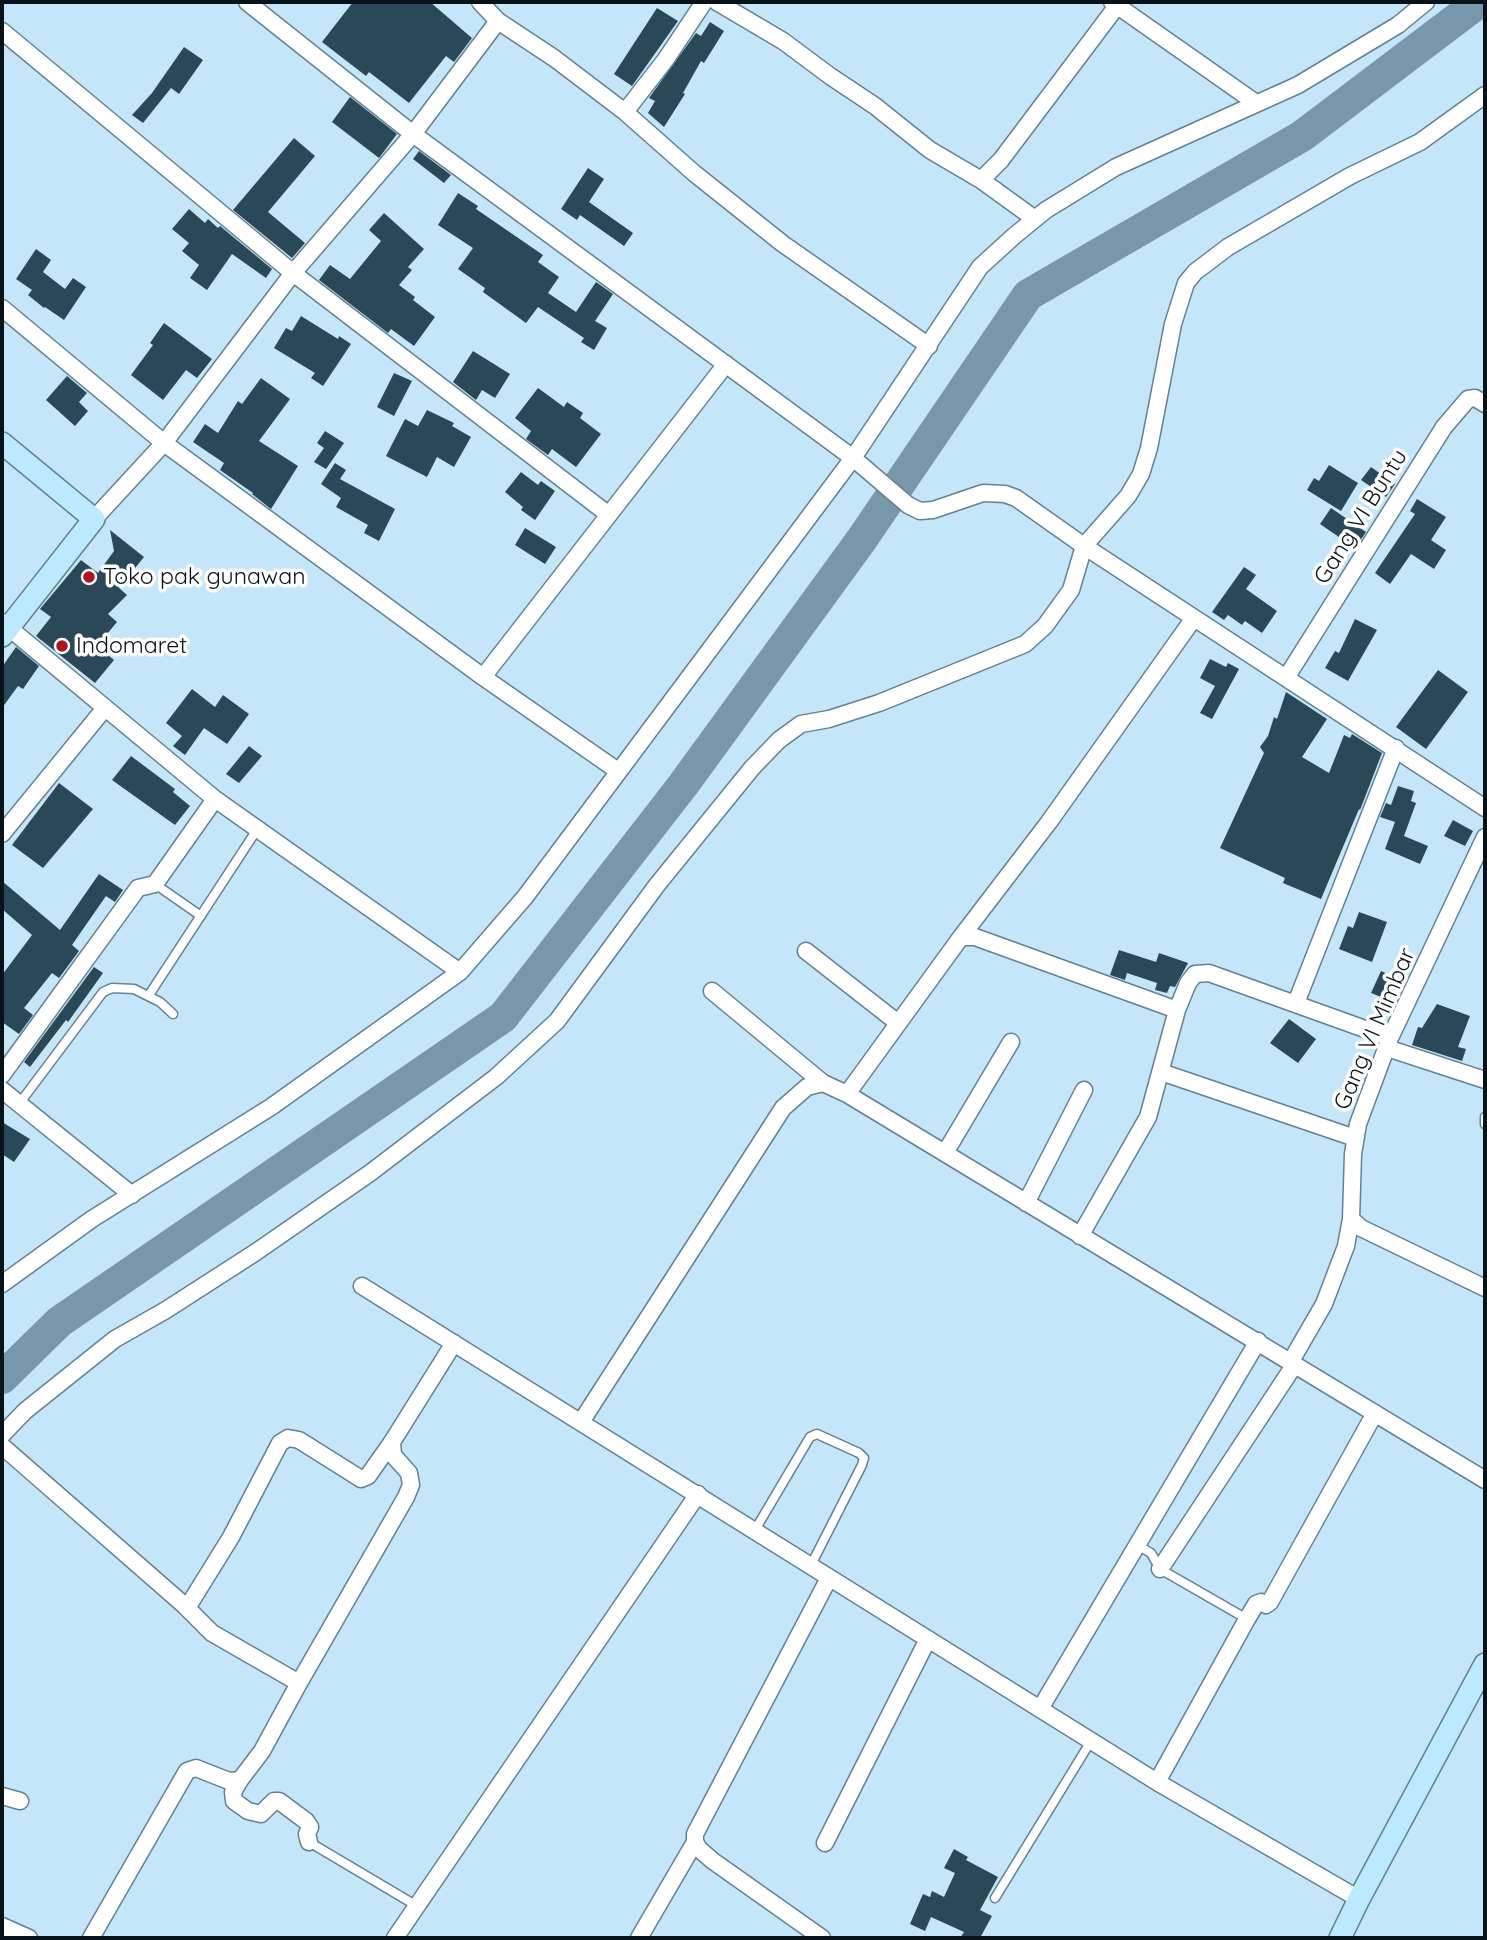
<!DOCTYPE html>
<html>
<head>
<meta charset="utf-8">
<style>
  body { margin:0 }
  #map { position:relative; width:1487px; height:1940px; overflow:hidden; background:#c5e5f9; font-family:Quicksand,sans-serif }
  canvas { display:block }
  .frame { position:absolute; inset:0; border:4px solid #071219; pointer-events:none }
</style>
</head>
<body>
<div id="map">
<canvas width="1487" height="1940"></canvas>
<div class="frame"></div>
</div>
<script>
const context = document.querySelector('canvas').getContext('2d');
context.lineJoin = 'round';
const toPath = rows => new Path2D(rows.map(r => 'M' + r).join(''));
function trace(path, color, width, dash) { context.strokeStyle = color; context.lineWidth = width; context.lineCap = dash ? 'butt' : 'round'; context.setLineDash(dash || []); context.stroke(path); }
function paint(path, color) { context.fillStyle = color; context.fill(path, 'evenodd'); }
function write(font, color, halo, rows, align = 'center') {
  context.font = font + ' Quicksand,sans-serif'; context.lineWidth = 7; context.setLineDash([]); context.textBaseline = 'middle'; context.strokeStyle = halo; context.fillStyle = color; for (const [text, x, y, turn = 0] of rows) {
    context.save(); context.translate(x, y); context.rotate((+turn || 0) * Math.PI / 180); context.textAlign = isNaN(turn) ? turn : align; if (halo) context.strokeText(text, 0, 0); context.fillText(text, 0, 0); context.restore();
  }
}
trace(toPath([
  [2,1378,59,1322,503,1017,683,785,862,539,1028,295,1302,136,1479,2]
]), '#7897aa', 32);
paint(toPath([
  [353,2,430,2,472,38,454,62,446,56,409,103,369,72,366,76,322,42],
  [657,8,678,21,632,86,614,74],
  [710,22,724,31,704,63,701,61,683,93,685,94,664,127,648,113,655,101,649,98,696,33,701,36],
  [184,47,203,60,179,94,171,88,143,123,132,115,152,93],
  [350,97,397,134,379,158,332,122],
  [294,138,315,156,268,212,305,243,292,258,233,210],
  [419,151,451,175,444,183,413,159],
  [588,168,604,179,589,202,633,233,624,246,580,215,577,220,561,209],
  [458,193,478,206,476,209,543,255,538,262,559,277,548,293,576,312,596,282,613,294,595,321,607,328,594,350,581,342,584,338,538,307,526,323,483,292,485,288,458,269,473,248,438,225],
  [189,209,205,223,208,219,218,228,220,226,272,269,266,278,232,254,207,290,190,278,199,265,182,251,189,243,172,229],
  [384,213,424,249,408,267,412,270,399,285,415,297,413,300,435,317,414,346,391,329,388,333,319,280,330,265,350,279,381,241,369,230],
  [36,249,51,260,43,272,65,289,73,278,86,287,64,320,45,307,44,308,28,295,32,290,16,279],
  [301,316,338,339,339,336,351,344,323,386,311,378,315,373,274,348,286,328,292,331],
  [164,323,212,359,197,378,186,370,163,400,131,375,153,345,150,343],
  [473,351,510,374,495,398,482,390,476,400,453,382],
  [394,373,412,381,394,416,377,407],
  [67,376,87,393,79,402,88,411,75,426,46,400],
  [261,378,290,399,259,441,298,466,271,509,252,494,253,493,220,470,224,463,193,442,205,424,218,433,238,401,242,404],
  [538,388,564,407,567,402,583,413,580,418,601,434,576,467,552,449,548,455,526,439,531,431,515,418],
  [427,410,454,423,452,426,471,437,454,467,437,457,427,477,386,456,405,419,418,426],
  [325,431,344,443,326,469,314,462,324,448,317,443],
  [335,463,346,470,340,479,395,509,379,541,364,533,368,525,336,507,341,498,321,484],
  [1329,465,1358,483,1341,511,1307,490,1314,478,1319,481],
  [1371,467,1395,484,1386,497,1361,480],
  [521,472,538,485,541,481,555,491,535,520,521,510,523,507,505,492],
  [1417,499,1446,517,1431,540,1446,550,1434,569,1411,554,1390,584,1375,573,1415,514,1410,511],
  [1331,508,1366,532,1355,548,1320,524],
  [525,528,556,547,545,564,515,545],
  [110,530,144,557,119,588,127,595,108,614,117,622,97,646,114,660,95,683,36,636,51,617,40,609,81,560,98,573,114,551],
  [1244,567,1256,575,1246,589,1277,611,1262,633,1245,621,1242,625,1228,615,1224,620,1212,612],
  [1355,619,1377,630,1348,681,1325,668,1335,651,1339,653],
  [16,647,39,666,23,689,18,686,2,708,2,667],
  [1210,659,1226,667,1228,663,1239,669,1212,719,1200,713,1215,686,1200,678],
  [1438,670,1468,692,1426,749,1396,727],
  [192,689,215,707,223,695,249,714,227,744,204,728,185,755,173,746,182,736,166,723],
  [1286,692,1327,719,1302,757,1329,773,1344,735,1350,738,1352,734,1382,753,1360,810,1359,809,1321,899,1283,883,1285,878,1220,848,1264,753,1260,747,1268,736,1274,717,1277,719],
  [249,746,262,756,239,783,226,774],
  [131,756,175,789,173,792,190,806,175,825,112,780],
  [59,783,93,809,43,868,12,845],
  [1398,786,1414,791,1411,801,1416,803,1404,836,1428,846,1420,864,1385,849,1395,822,1380,817,1386,803,1391,805],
  [1453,820,1473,831,1465,846,1444,836],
  [99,874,123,890,115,902,106,896,72,945,79,951,59,978,52,973,24,1008,33,1015,19,1034,2,1022,2,975,32,935,2,909,2,881,60,930],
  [1359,912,1387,922,1372,962,1339,949,1348,926,1353,928],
  [1119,950,1156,962,1159,953,1188,963,1175,987,1170,986,1167,993,1155,990,1157,983,1127,973,1125,980,1110,975],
  [94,967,103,973,68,1022,66,1020,30,1067,24,1062],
  [1381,971,1403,981,1394,1002,1371,993],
  [1437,1004,1470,1016,1458,1047,1466,1049,1462,1061,1412,1045,1418,1027,1422,1028],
  [1289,1019,1316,1039,1298,1063,1270,1043],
  [2,1122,30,1139,14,1162,2,1154],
  [954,1849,968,1857,966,1860,998,1877,980,1910,992,1916,980,1938,960,1938,964,1932,931,1917,925,1931,910,1924,923,1894,930,1897,932,1891,944,1897,955,1873,944,1868]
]), '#2b4859');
const lane = toPath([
  [155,884,201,916],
  [149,995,258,828],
  [19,1104,103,992,112,988,134,989,160,1002,173,1014],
  [1485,1117,1485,1124],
  [755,1530,810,1437,817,1434,859,1453,864,1458,862,1465,811,1565],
  [1137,1545,1151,1553,1160,1569,1247,1619],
  [309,1842,417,1906],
  [995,1898,1091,1741]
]);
const street = toPath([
  [704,2,666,59,625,112,694,173,783,244,929,346],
  [717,2,783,41,830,76,875,106,930,150,981,180,1001,160,1120,2],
  [1112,2,1256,103],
  [1426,2,1398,25,1298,85,1116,167,1046,210,1014,236,980,267,853,458,908,505,920,511,933,510,983,493,1005,494,1016,498,1084,546,1485,808],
  [498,21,554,58,625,112],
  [2,31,293,273,609,515],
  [981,180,1035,219],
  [2,308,164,443,483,677,618,771],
  [94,519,164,443,293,273,413,134,498,21,480,2],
  [2,622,215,799,460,972],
  [483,677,726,364],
  [1286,678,1444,427,1468,399,1475,398,1485,404],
  [2,834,105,708],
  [961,937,1049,822,1194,618],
  [806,951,898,1023],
  [712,991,823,1083],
  [1296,1003,1396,748],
  [1387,1048,1485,1080],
  [1161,1072,1355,1138],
  [2,1075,138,888,155,884,215,799],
  [2,1090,132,1195],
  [847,1094,961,937,975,937,1177,1010,1188,983,1195,974,1209,973,1390,1038],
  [945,1153,1011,1042],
  [1026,1203,1084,1090],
  [1351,1219,1361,1228,1485,1288],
  [1080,1236,1148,1117,1177,1010],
  [2,1284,92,1219,271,1107,460,972,525,897,853,458,413,134,247,2],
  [362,1286,1157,1782,1359,1899],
  [1291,1361,1324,1304,1346,1246,1351,1219,1353,1154,1358,1124,1390,1038,1485,837],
  [581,1422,783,1108,807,1087,823,1083,847,1094,1485,1480],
  [2,1435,25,1411,115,1339,166,1310,256,1252,370,1173,496,1077,557,1021,657,885,752,768,779,740,801,724,829,719,879,703,1025,644,1045,626,1071,590,1084,546,1128,496,1141,474,1149,448,1173,324,1186,283,1195,272,1228,247,1350,176,1420,142,1485,95],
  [2,1446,184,1605,212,1633,299,1683,406,1497,411,1485,409,1473,393,1455,392,1442,454,1343],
  [1160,1569,1295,1364],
  [187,1608,231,1537,280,1443,288,1438,299,1440,361,1479,368,1476,392,1442],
  [1040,1709,1258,1341],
  [240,1780,233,1792,234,1801,248,1811,261,1814,274,1801,279,1801,306,1821,310,1827,307,1834,309,1842],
  [1157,1782,1247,1619,1256,1604,1261,1602,1266,1605,1270,1602,1375,1413],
  [2,1796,20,1801],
  [825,1843,928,1639],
  [2,1926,29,1938],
  [91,1938,187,1771,196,1768,229,1781,240,1780,262,1751,299,1683],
  [395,1938,698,1494],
  [639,1938,695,1842],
  [822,1938,713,1861,699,1849,695,1842,695,1834,829,1578]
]);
const secondary = toPath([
  [2,443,94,519,2,636],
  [1340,1938,1359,1899,1485,1664]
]);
trace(lane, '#638193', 11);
trace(street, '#638193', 19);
trace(secondary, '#638193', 24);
trace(lane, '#fff', 8);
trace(street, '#fff', 16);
trace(secondary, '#bbe9fe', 21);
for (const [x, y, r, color] of [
  [89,577,7,"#aa151e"],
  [62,646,7,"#aa151e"]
]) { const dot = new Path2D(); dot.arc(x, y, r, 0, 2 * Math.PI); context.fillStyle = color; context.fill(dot); trace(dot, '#fff', 2.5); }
write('23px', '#071219', '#fff', [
  ["Gang VI Buntu",1361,517,-58],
  ["Gang VI Mimbar",1375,1029,-67]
]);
write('23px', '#071219', '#fff', [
  ["Toko pak gunawan",103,577],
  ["Indomaret",76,646]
], 'left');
</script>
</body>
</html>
